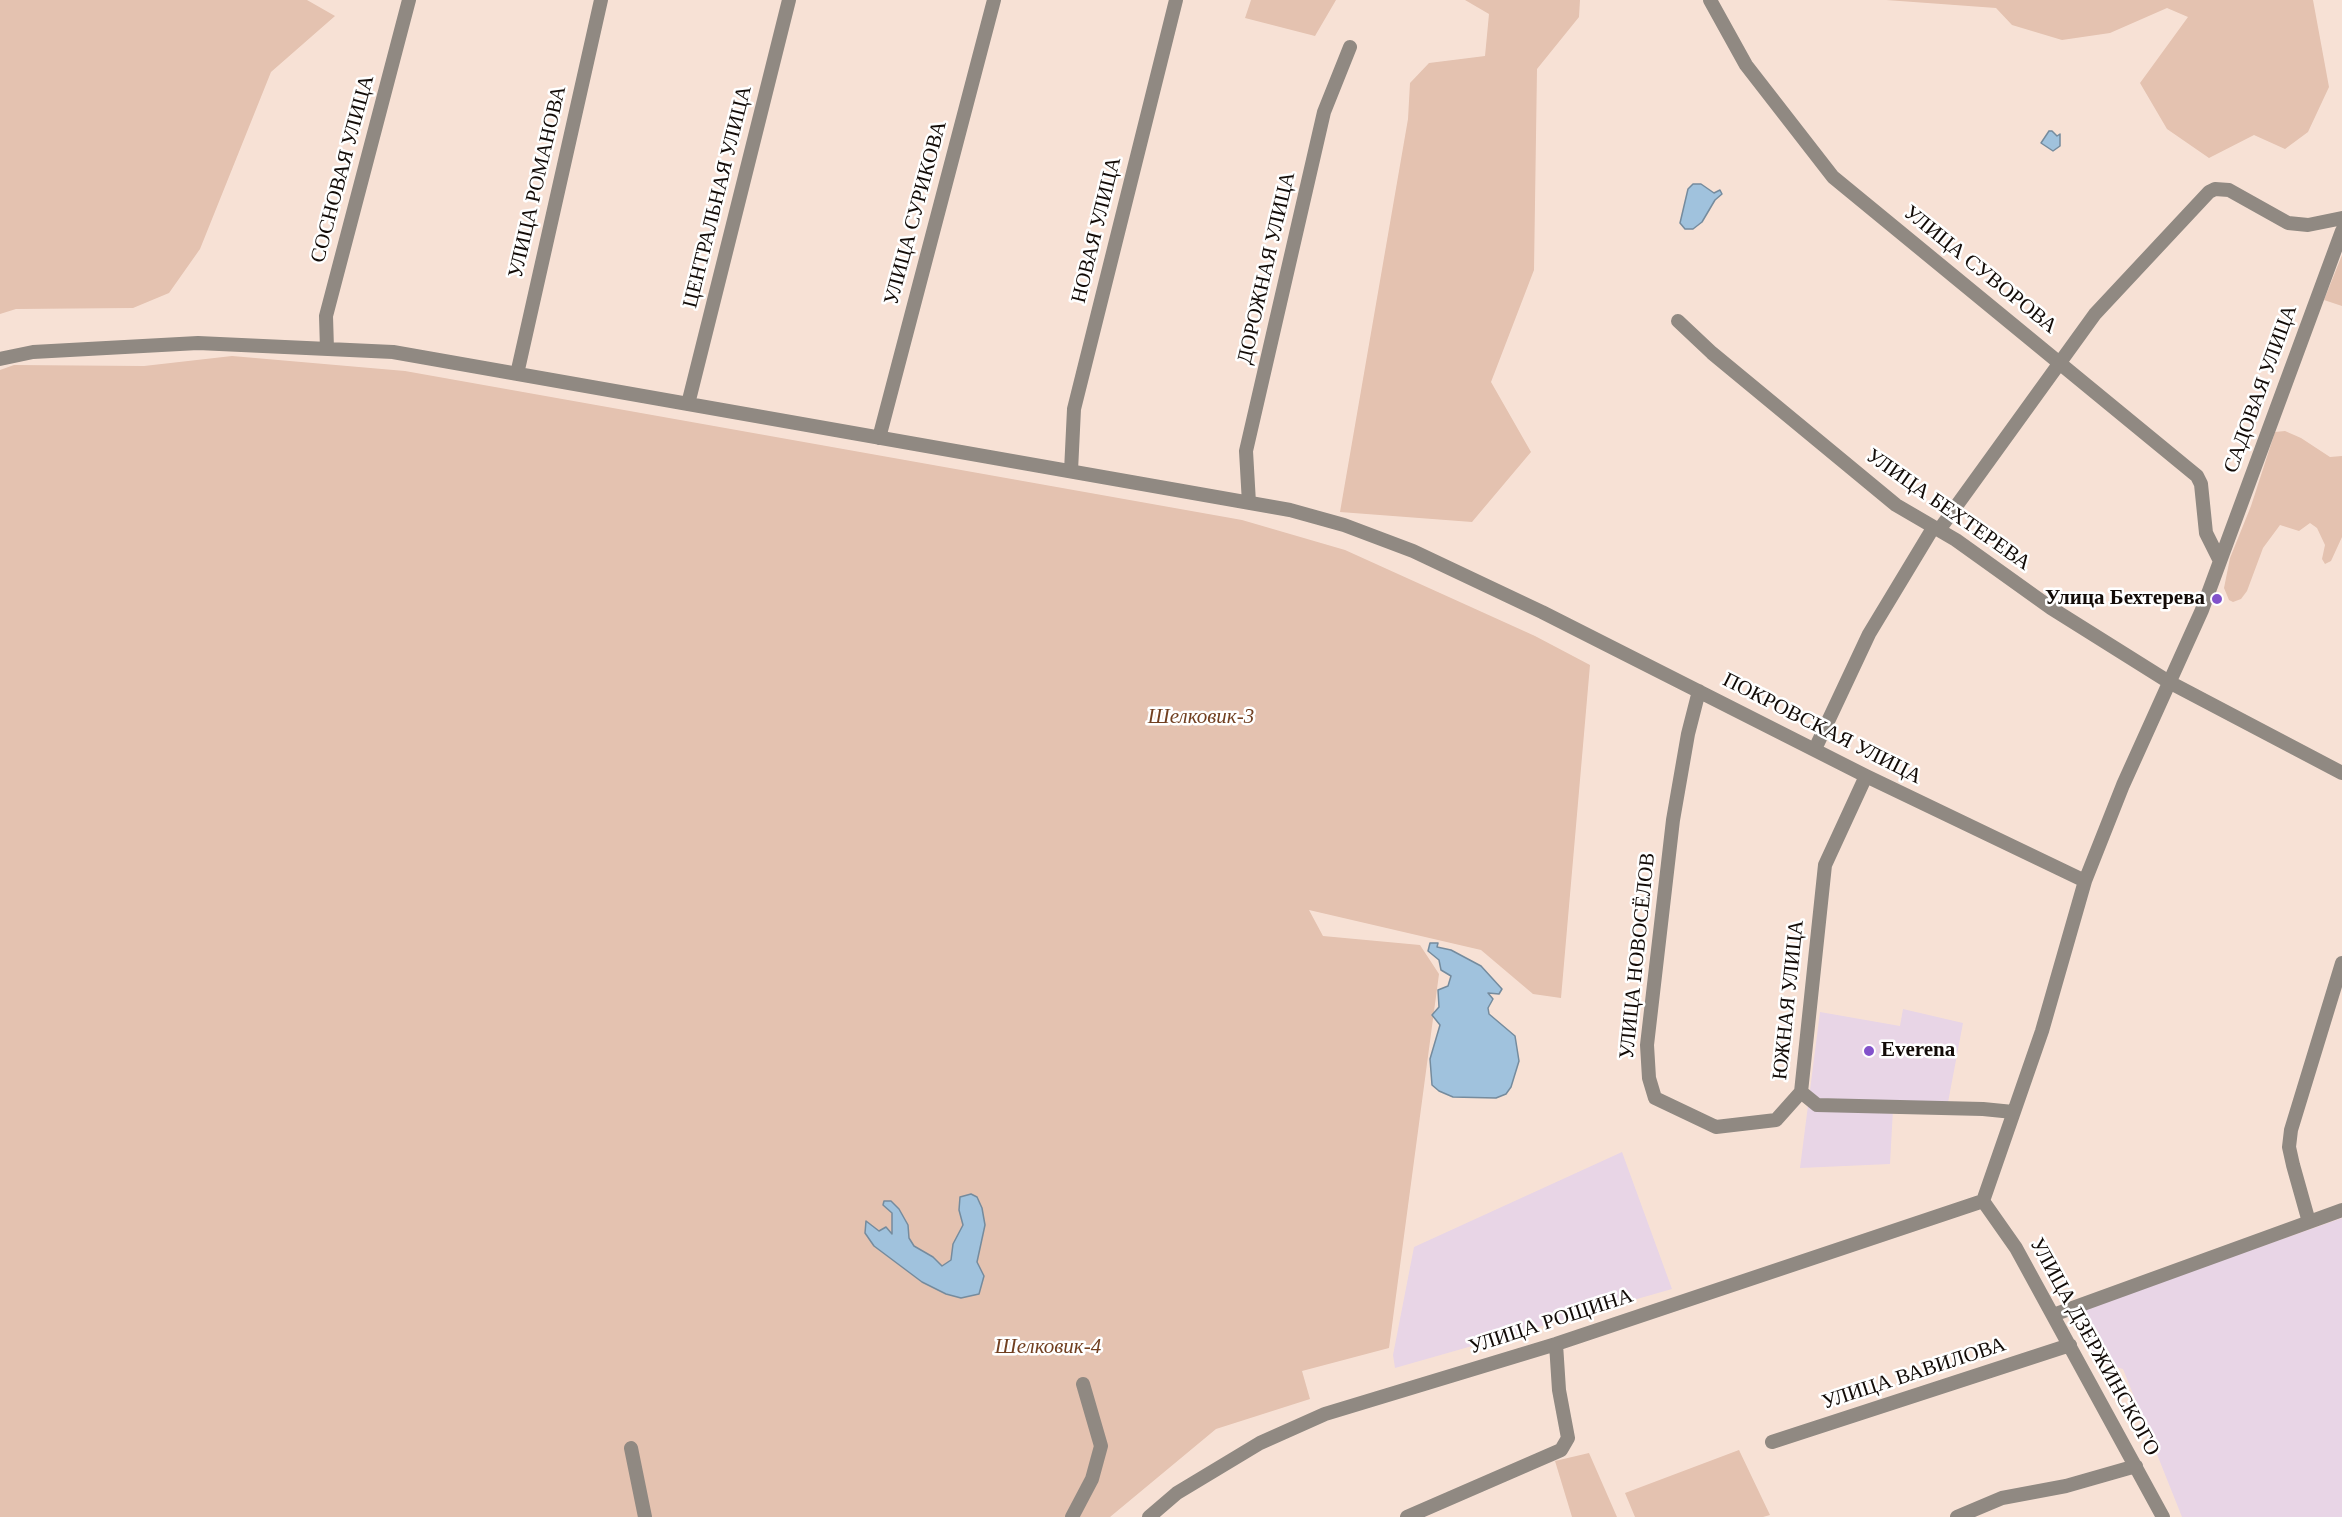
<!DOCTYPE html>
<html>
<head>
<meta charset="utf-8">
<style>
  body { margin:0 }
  canvas { display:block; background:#f7e1d5 }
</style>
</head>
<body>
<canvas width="2342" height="1517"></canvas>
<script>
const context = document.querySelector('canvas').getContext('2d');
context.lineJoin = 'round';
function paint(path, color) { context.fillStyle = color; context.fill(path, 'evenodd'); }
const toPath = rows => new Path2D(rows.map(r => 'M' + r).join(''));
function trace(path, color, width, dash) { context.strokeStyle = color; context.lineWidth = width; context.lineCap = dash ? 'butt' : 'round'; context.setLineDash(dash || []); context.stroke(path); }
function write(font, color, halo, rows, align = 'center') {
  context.font = font + ' "Times New Roman",serif'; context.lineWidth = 5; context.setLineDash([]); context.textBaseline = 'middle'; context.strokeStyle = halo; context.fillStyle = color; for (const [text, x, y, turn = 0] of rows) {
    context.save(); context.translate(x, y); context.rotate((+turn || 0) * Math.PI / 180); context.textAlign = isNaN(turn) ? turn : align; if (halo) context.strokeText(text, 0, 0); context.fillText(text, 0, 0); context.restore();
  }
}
paint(toPath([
  [1903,1009,1963,1023,1946,1113,1893,1109,1890,1164,1800,1168,1820,1012,1900,1026],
  [1622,1152,1672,1289,1395,1368,1393,1355,1414,1247],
  [2342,1218,2342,1517,2182,1517,2123,1369,2097,1362,2075,1312]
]), '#e8d5e6');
paint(toPath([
  [0,0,307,0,335,16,271,72,200,249,169,293,133,308,16,309,0,314],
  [1251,0,1336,0,1315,36,1245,18],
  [1465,0,1580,0,1579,17,1537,69,1534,270,1491,382,1531,452,1472,522,1340,512,1408,119,1410,83,1429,63,1485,56,1489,14],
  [1886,0,2313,0,2329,87,2308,132,2285,149,2254,135,2209,158,2167,129,2140,83,2188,17,2167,8,2110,33,2062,40,2012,25,1996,8],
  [2342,255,2342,306,2324,300],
  [232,356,405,371,1242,520,1345,550,1535,636,1590,665,1561,998,1533,994,1481,950,1309,910,1323,936,1420,945,1439,974,1389,1348,1302,1371,1310,1399,1216,1429,1110,1517,0,1517,0,370,14,365,144,366],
  [2285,431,2301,438,2330,457,2342,456,2342,537,2331,561,2325,564,2322,559,2325,545,2317,528,2310,523,2299,531,2280,525,2263,548,2247,591,2241,599,2233,602,2229,600,2224,588,2230,558,2251,506,2275,432],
  [1739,1450,1770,1515,1763,1517,1635,1517,1625,1493],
  [1589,1453,1617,1517,1572,1517,1555,1461]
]), '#e4c2b0');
const water = toPath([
  [2049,131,2052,131,2057,136,2060,134,2060,146,2053,151,2041,143,2049,131],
  [1693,184,1701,184,1714,193,1720,190,1722,194,1715,200,1702,222,1693,229,1685,229,1680,223,1688,189,1693,184],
  [1430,943,1438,943,1437,947,1451,950,1481,966,1502,989,1499,994,1488,993,1493,999,1488,1008,1489,1014,1515,1036,1519,1061,1511,1087,1506,1094,1496,1098,1453,1097,1439,1091,1432,1085,1430,1059,1440,1025,1432,1015,1439,1007,1438,990,1448,986,1451,976,1441,970,1439,960,1428,951,1430,943],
  [971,1194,977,1197,982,1208,985,1225,977,1262,984,1276,979,1294,961,1298,946,1294,922,1282,874,1246,865,1233,866,1221,879,1231,886,1227,892,1234,892,1213,883,1205,884,1201,891,1201,899,1209,908,1225,909,1238,914,1246,933,1257,942,1266,951,1260,953,1244,963,1225,959,1210,960,1197,971,1194]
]);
paint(water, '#a0c2dd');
trace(water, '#758b9d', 1.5);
trace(toPath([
  [1710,0,1746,65,1833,177,2197,476,2201,484,2206,533,2220,561],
  [1678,321,1712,353,1896,505,1956,540,2051,608,2169,682,2342,773],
  [327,349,326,316,409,0],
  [0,359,33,352,198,343,393,352,1290,510,1344,525,1413,551,1542,612,1866,776,2085,881],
  [517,374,601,0],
  [688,404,789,0],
  [879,438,994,0],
  [1071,471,1074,409,1176,0],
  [1249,503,1246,451,1324,112,1350,47],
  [1939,530,2095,314,2209,192,2215,189,2229,190,2288,223,2308,225,2342,218],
  [1699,691,1688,734,1673,820,1647,1045,1649,1078,1655,1098,1716,1127,1776,1120,1801,1092],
  [1815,749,1869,634,1933,528],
  [1866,776,1825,865,1801,1092,1817,1105,1983,1109,2013,1112],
  [1983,1201,2042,1031,2085,881,2123,785,2202,610,2342,231],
  [1983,1201,2016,1248,2163,1517],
  [2309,1222,2293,1165,2289,1147,2291,1130,2342,963],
  [2053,1315,2342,1210],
  [1772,1442,2070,1345],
  [631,1448,645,1517],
  [1072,1517,1092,1479,1101,1446,1083,1384],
  [1149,1517,1177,1493,1260,1443,1325,1414,1556,1344,1983,1201],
  [1407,1517,1561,1450,1568,1438,1559,1390,1556,1344],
  [1957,1517,2002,1498,2066,1486,2136,1466]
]), '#908982', 14);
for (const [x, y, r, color] of [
  [2217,599,6,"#8252cb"],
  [1869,1051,6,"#8252cb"]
]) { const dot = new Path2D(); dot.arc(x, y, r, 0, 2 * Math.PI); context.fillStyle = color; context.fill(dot); trace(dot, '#fff', 2); }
write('21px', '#120b07', '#fff', [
  ["СОСНОВАЯ УЛИЦА",343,169,-75],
  ["УЛИЦА РОМАНОВА",538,182,-77],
  ["ЦЕНТРАЛЬНАЯ УЛИЦА",718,197,-76],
  ["УЛИЦА СУРИКОВА",916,213,-75],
  ["НОВАЯ УЛИЦА",1097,230,-76],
  ["ДОРОЖНАЯ УЛИЦА",1267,268,-77],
  ["УЛИЦА СУВОРОВА",1980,270,39],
  ["САДОВАЯ УЛИЦА",2261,389,-70],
  ["УЛИЦА БЕХТЕРЕВА",1948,510,35],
  ["ПОКРОВСКАЯ УЛИЦА",1822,729,27],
  ["УЛИЦА НОВОСЁЛОВ",1638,956,-84],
  ["ЮЖНАЯ УЛИЦА",1789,1000,-84],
  ["УЛИЦА РОЩИНА",1551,1322,-18],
  ["УЛИЦА ДЗЕРЖИНСКОГО",2094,1347,61],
  ["УЛИЦА ВАВИЛОВА",1914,1374,-18]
]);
write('bold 21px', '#120b07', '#fff', [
  ["Улица Бехтерева",2205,599],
  ["Everena",1881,1051,"left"]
], 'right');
write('italic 21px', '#713f20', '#fff', [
  ["Шелковик-3",1201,717],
  ["Шелковик-4",1048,1347]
]);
</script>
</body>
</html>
